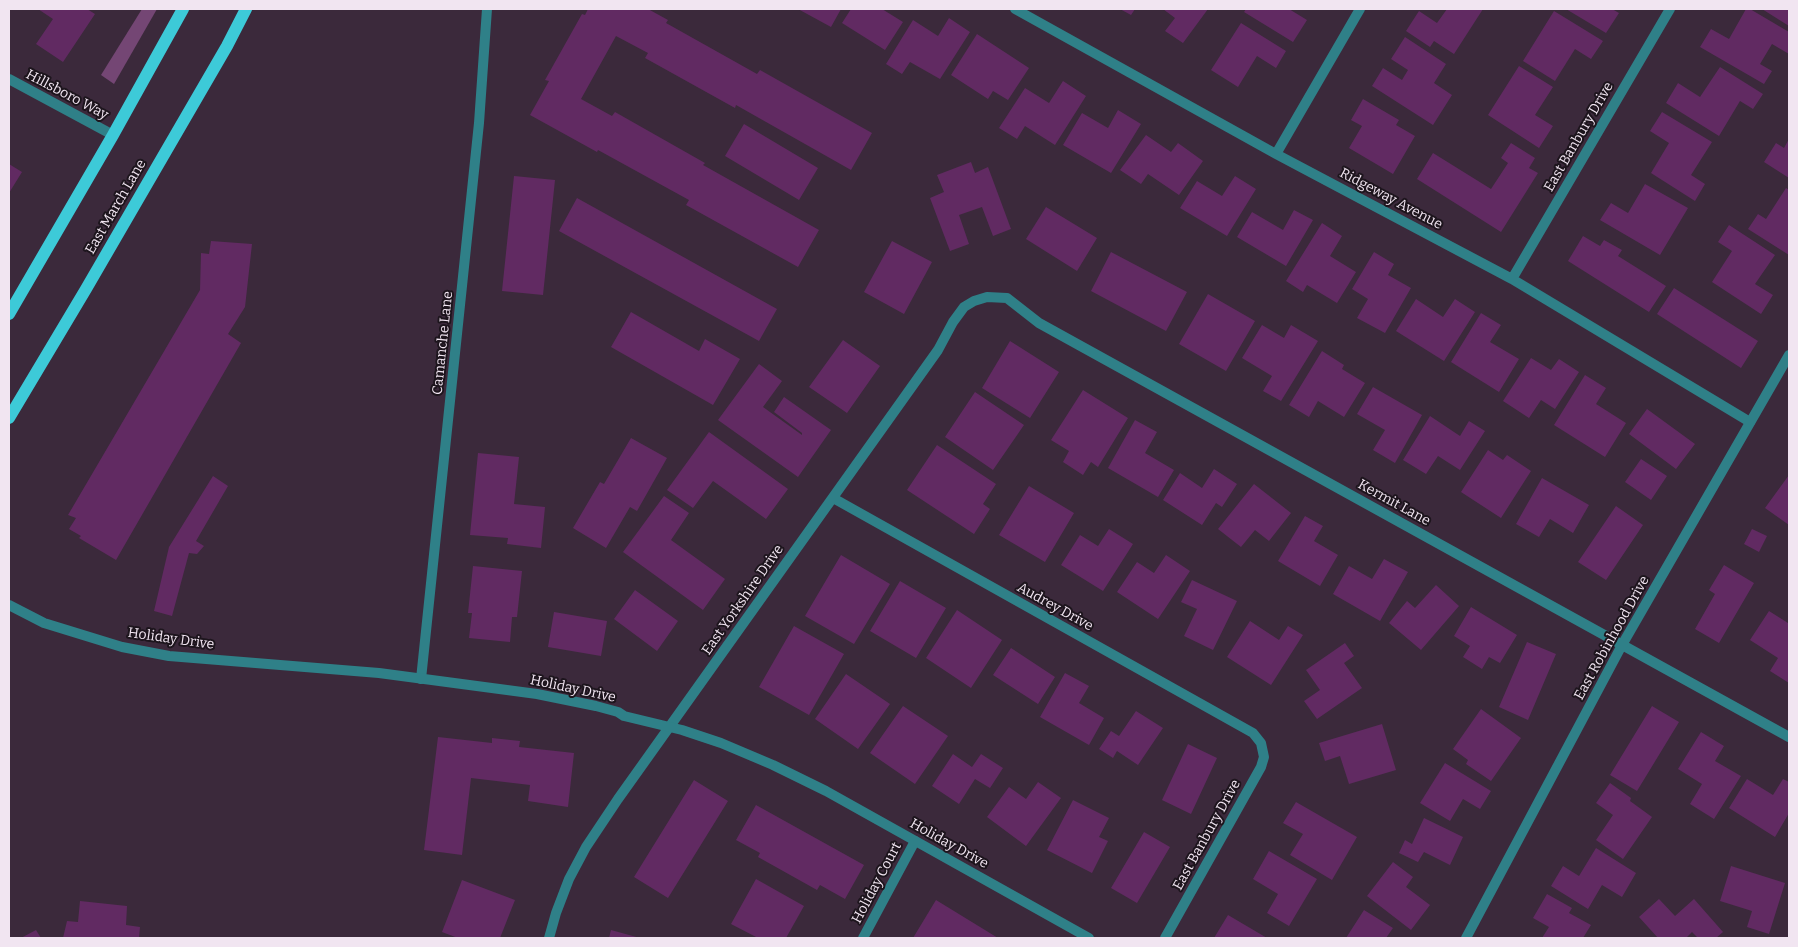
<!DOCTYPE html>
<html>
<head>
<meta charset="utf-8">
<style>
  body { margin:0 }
  #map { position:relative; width:1798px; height:947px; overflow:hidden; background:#3b293b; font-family:Bitter,serif }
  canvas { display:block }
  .frame { position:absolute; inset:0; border:10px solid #f1e5f1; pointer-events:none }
</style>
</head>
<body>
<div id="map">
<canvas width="1798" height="947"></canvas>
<div class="frame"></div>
</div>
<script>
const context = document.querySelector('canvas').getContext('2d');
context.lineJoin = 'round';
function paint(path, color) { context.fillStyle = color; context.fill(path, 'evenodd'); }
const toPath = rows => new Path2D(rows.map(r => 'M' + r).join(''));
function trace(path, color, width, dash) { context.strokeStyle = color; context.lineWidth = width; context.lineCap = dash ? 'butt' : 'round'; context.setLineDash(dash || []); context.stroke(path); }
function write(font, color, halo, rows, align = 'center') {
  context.font = font + ' Bitter,serif'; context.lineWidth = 4; context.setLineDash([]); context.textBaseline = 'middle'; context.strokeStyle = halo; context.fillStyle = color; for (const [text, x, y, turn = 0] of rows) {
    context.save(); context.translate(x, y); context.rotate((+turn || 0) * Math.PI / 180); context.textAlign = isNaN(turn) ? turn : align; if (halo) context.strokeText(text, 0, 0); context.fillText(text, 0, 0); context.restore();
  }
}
paint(toPath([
  [142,9,157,9,114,84,101,75]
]), '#744674');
paint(toPath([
  [38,9,87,9,95,14,63,62,36,44,53,19],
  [588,9,648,9,668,20,666,23,757,74,760,70,872,133,851,170,736,105,735,108,645,58,648,53,616,36,581,99,612,116,615,112,705,163,703,165,819,230,798,267,686,205,689,200,598,150,597,152,530,115,549,81,545,80,582,14,585,15],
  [798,9,841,9,831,27],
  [851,9,882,9,903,22,885,50,842,23],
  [1120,9,1135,9,1131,15],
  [1163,9,1208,9,1183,43,1165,31,1175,18],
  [1246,9,1289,9,1307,20,1293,42,1244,12],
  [1447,9,1483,9,1454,54,1434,41,1430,47,1406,31,1419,11,1437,23],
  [1566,9,1612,9,1619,13,1606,33],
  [1746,9,1750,9,1789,32,1789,54,1772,44,1760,64,1772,71,1764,84,1700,47,1711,29,1729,39],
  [1762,9,1789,9,1789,26],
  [1554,11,1603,41,1591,59,1575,49,1555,81,1523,61],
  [949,18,970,32,940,79,910,62,902,74,886,64,913,20,938,36],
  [1241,23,1286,51,1276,68,1257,56,1238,87,1211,70],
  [977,34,1029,68,1008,100,993,91,988,99,951,75],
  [1405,37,1446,64,1434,83,1452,95,1433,125,1372,86,1383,68,1402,80,1408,70,1391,59],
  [1519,66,1553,87,1535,115,1553,126,1539,148,1488,115],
  [1720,67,1763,94,1753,109,1740,101,1719,136,1666,103,1678,83,1700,97],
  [1063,81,1086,96,1055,145,1025,126,1017,139,999,128,1025,88,1049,103],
  [1363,99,1399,120,1396,125,1415,136,1393,174,1349,148,1362,126,1351,120],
  [1118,110,1141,124,1111,173,1063,145,1082,113,1108,128],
  [1662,112,1712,142,1691,175,1705,184,1695,201,1651,173,1669,143,1650,131],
  [744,124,818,168,799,200,725,156],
  [1146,135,1171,152,1178,143,1203,161,1179,195,1148,174,1141,184,1120,170],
  [1789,139,1789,178,1764,162,1776,143,1784,148],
  [1511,143,1535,158,1529,168,1538,173,1501,232,1417,179,1433,153,1491,189,1508,163,1501,158],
  [971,162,975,173,988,167,1011,229,993,236,982,207,959,215,969,244,950,251,930,198,944,192,937,175],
  [9,164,22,172,9,193],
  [514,176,555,180,543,295,502,291],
  [1235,176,1256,189,1227,236,1180,208,1197,181,1222,196],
  [1645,184,1688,208,1660,255,1600,220,1611,203,1628,213],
  [1786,188,1789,190,1789,255,1748,229,1758,214,1766,219],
  [577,198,777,309,759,341,559,231],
  [1046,207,1097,238,1077,271,1026,239],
  [1294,210,1313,220,1286,266,1237,237,1252,212,1283,230],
  [1322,223,1342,236,1330,256,1356,272,1337,303,1307,285,1303,292,1286,281],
  [1729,225,1775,255,1755,284,1773,295,1761,314,1712,282,1732,251,1718,242],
  [1583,236,1600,246,1604,240,1622,250,1618,256,1666,286,1649,312,1568,261],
  [211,241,252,244,245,307,228,334,241,343,116,560,79,538,81,536,69,529,76,518,68,515,200,290,201,253,209,254],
  [892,241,932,262,904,314,864,292],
  [1111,252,1187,292,1166,331,1091,291],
  [1374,252,1394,264,1388,275,1411,288,1385,333,1357,318,1368,299,1352,289],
  [1674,288,1758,341,1741,368,1657,314],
  [1208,294,1255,321,1226,371,1179,344],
  [1416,299,1443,317,1455,299,1475,312,1444,361,1396,331],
  [631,312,699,351,705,339,740,359,713,405,611,347],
  [1481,313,1501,325,1490,342,1519,359,1499,392,1451,362],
  [1262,325,1284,338,1291,325,1318,341,1281,401,1263,391,1272,376,1242,358],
  [843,340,880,366,847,413,809,387],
  [1010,341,1059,372,1030,418,982,388],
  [1322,351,1344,365,1342,369,1365,383,1344,417,1318,401,1309,417,1289,405],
  [1531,358,1551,370,1559,359,1579,372,1555,409,1541,400,1529,418,1503,401],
  [759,364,782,381,763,407,802,435,802,433,774,412,784,397,831,430,798,477,718,420],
  [1585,375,1606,388,1596,404,1626,423,1605,457,1554,425],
  [1373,387,1422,415,1395,463,1373,450,1385,430,1357,414],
  [1083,390,1128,418,1098,467,1091,462,1083,475,1063,462,1069,451,1051,440],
  [975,392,1024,425,993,470,945,437],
  [1647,409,1695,444,1676,469,1629,434],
  [1430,416,1460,436,1469,421,1485,431,1460,470,1438,456,1426,474,1403,460],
  [1135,420,1157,432,1145,453,1174,470,1158,497,1108,468],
  [709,432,788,489,766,519,713,481,693,508,667,490],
  [631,438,667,458,637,511,630,507,606,548,573,528,600,482,604,484],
  [937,445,996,484,983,504,990,509,974,534,907,490],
  [1488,450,1503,460,1507,455,1531,471,1501,518,1461,492],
  [478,453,519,457,514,504,545,507,541,548,507,544,508,538,470,535],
  [1641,459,1667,476,1651,500,1625,482],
  [1214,469,1237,484,1222,507,1216,503,1202,525,1163,500,1180,473,1202,488],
  [1789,475,1789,525,1765,508],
  [213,476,228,486,196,541,204,546,197,554,189,553,172,616,154,611,169,547],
  [1542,478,1589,505,1573,533,1550,519,1539,537,1516,524],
  [1254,484,1291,513,1269,541,1255,530,1241,547,1218,529],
  [1029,486,1074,513,1045,562,999,535],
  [664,496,689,513,671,540,725,579,703,610,623,552],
  [1616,506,1643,525,1606,580,1578,562],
  [1305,516,1323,526,1314,541,1338,555,1320,586,1278,561],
  [1109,529,1133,544,1103,591,1061,565,1080,535,1098,546],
  [1752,529,1767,536,1759,552,1744,544],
  [841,555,890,584,854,644,805,616],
  [1166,555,1190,571,1158,619,1117,592,1137,562,1154,573],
  [1384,559,1408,572,1380,621,1333,594,1349,566,1372,579],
  [1724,565,1754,583,1719,643,1695,629,1715,594,1709,590],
  [473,566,522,571,517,617,512,617,510,642,469,638,472,613,468,613],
  [1192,580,1237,601,1213,650,1184,636,1197,609,1181,602],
  [900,581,946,608,916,658,870,631],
  [1436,585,1459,606,1421,650,1389,623,1407,601,1415,608],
  [635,590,678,621,657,651,614,619],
  [1471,607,1517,635,1500,663,1489,657,1482,669,1463,657,1470,646,1454,636],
  [957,610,1002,640,971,688,926,658],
  [1769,611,1788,623,1789,621,1789,683,1770,671,1778,658,1750,640],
  [554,612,607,621,601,656,548,647],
  [1250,621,1279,640,1288,626,1303,635,1271,685,1227,657],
  [794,626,844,654,809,715,759,687],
  [1527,642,1556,654,1528,720,1499,707],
  [1345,643,1354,656,1344,663,1362,688,1317,719,1304,701,1320,690,1306,670],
  [1011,648,1055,677,1038,704,993,675],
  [1065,673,1089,686,1079,703,1104,718,1089,745,1040,717],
  [846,674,890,704,858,749,815,719],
  [903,706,948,736,915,784,870,753],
  [1652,706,1679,722,1637,791,1610,775],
  [1481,709,1521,738,1491,781,1466,764,1468,760,1453,749],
  [1136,711,1163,728,1138,765,1117,751,1113,758,1099,749,1111,731,1119,736],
  [1382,724,1396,770,1349,784,1340,756,1325,761,1319,743],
  [1701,732,1724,746,1715,761,1741,776,1714,819,1690,804,1702,784,1678,769],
  [438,737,492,743,492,738,520,741,519,747,574,753,568,807,528,801,530,785,471,778,462,855,424,850],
  [1188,744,1217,758,1191,814,1162,800],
  [953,754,972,767,981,754,1003,768,990,788,975,779,959,804,932,786],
  [1445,763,1491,791,1480,809,1463,799,1450,821,1420,803],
  [1747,779,1773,795,1783,779,1789,782,1789,813,1775,837,1729,808],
  [694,780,728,801,668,898,634,877],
  [1038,782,1061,798,1026,846,987,817,1009,787,1026,799],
  [1610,783,1631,798,1630,801,1652,817,1623,859,1596,840,1613,815,1596,803],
  [1073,800,1109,818,1099,837,1108,841,1092,873,1047,850],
  [1296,802,1357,837,1332,880,1290,855,1303,834,1283,823],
  [756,805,864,865,845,899,820,885,817,890,758,857,760,853,736,840],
  [1424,818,1463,837,1450,865,1424,852,1418,862,1399,853,1405,840,1412,844],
  [1144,832,1170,847,1137,903,1111,888],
  [1596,848,1636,873,1622,897,1602,885,1588,909,1551,886,1563,866,1579,876],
  [1269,851,1317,879,1289,926,1267,913,1278,894,1253,879],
  [1393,862,1413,877,1406,887,1430,905,1411,930,1367,896],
  [1731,866,1785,883,1769,934,1747,927,1752,911,1720,901],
  [756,879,804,906,786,938,758,938,731,924],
  [462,880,515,900,500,938,458,938,442,932],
  [1547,894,1572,908,1569,913,1591,925,1583,938,1542,938,1549,927,1533,918],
  [1659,899,1675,916,1694,899,1723,932,1716,938,1698,938,1692,932,1686,938,1658,938,1639,917],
  [936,900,998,938,913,938],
  [80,901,127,906,126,925,140,927,139,938,63,938,67,921,78,922],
  [1364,910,1393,928,1386,938,1346,938],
  [1228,915,1267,938,1214,938],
  [36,930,41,938,21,938],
  [611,930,640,938,609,938]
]), '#612a62');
trace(toPath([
  [1015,9,1276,154,1512,279,1750,422],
  [9,79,113,135],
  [1276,154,1360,9],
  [1512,279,1670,9],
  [833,498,1253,733,1261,743,1264,757,1261,767,1165,938],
  [421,679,479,123,487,9],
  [549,938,556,913,569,879,586,847,618,799,938,350,953,322,964,307,974,301,987,297,1007,298,1039,323,1789,737],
  [863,938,915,841]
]), '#2f8088', 10);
trace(toPath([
  [9,605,44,623,122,647,169,656,379,673,537,694,596,706,618,712,624,716,682,730,721,743,773,765,826,791,1089,938],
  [1466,938,1622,645,1789,355]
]), '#2f8088', 10);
trace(toPath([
  [9,314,113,135,183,9],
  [9,418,86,289,227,46,246,9]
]), '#3dcad8', 12);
write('14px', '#f1e5f1', '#1d151d', [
  ["Hillsboro Way",67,95,28],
  ["East Banbury Drive",1579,137,-60],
  ["Ridgeway Avenue",1391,199,28],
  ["East March Lane",116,207,-60],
  ["Camanche Lane",443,343,-84],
  ["Kermit Lane",1394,503,29],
  ["East Yorkshire Drive",743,600,-55],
  ["Audrey Drive",1055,607,29],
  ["East Robinhood Drive",1612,638,-61],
  ["Holiday Drive",171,639,8],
  ["Holiday Drive",573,689,12],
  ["East Banbury Drive",1207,835,-61],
  ["Holiday Drive",949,844,29],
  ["Holiday Court",877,883,-62]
]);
</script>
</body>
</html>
